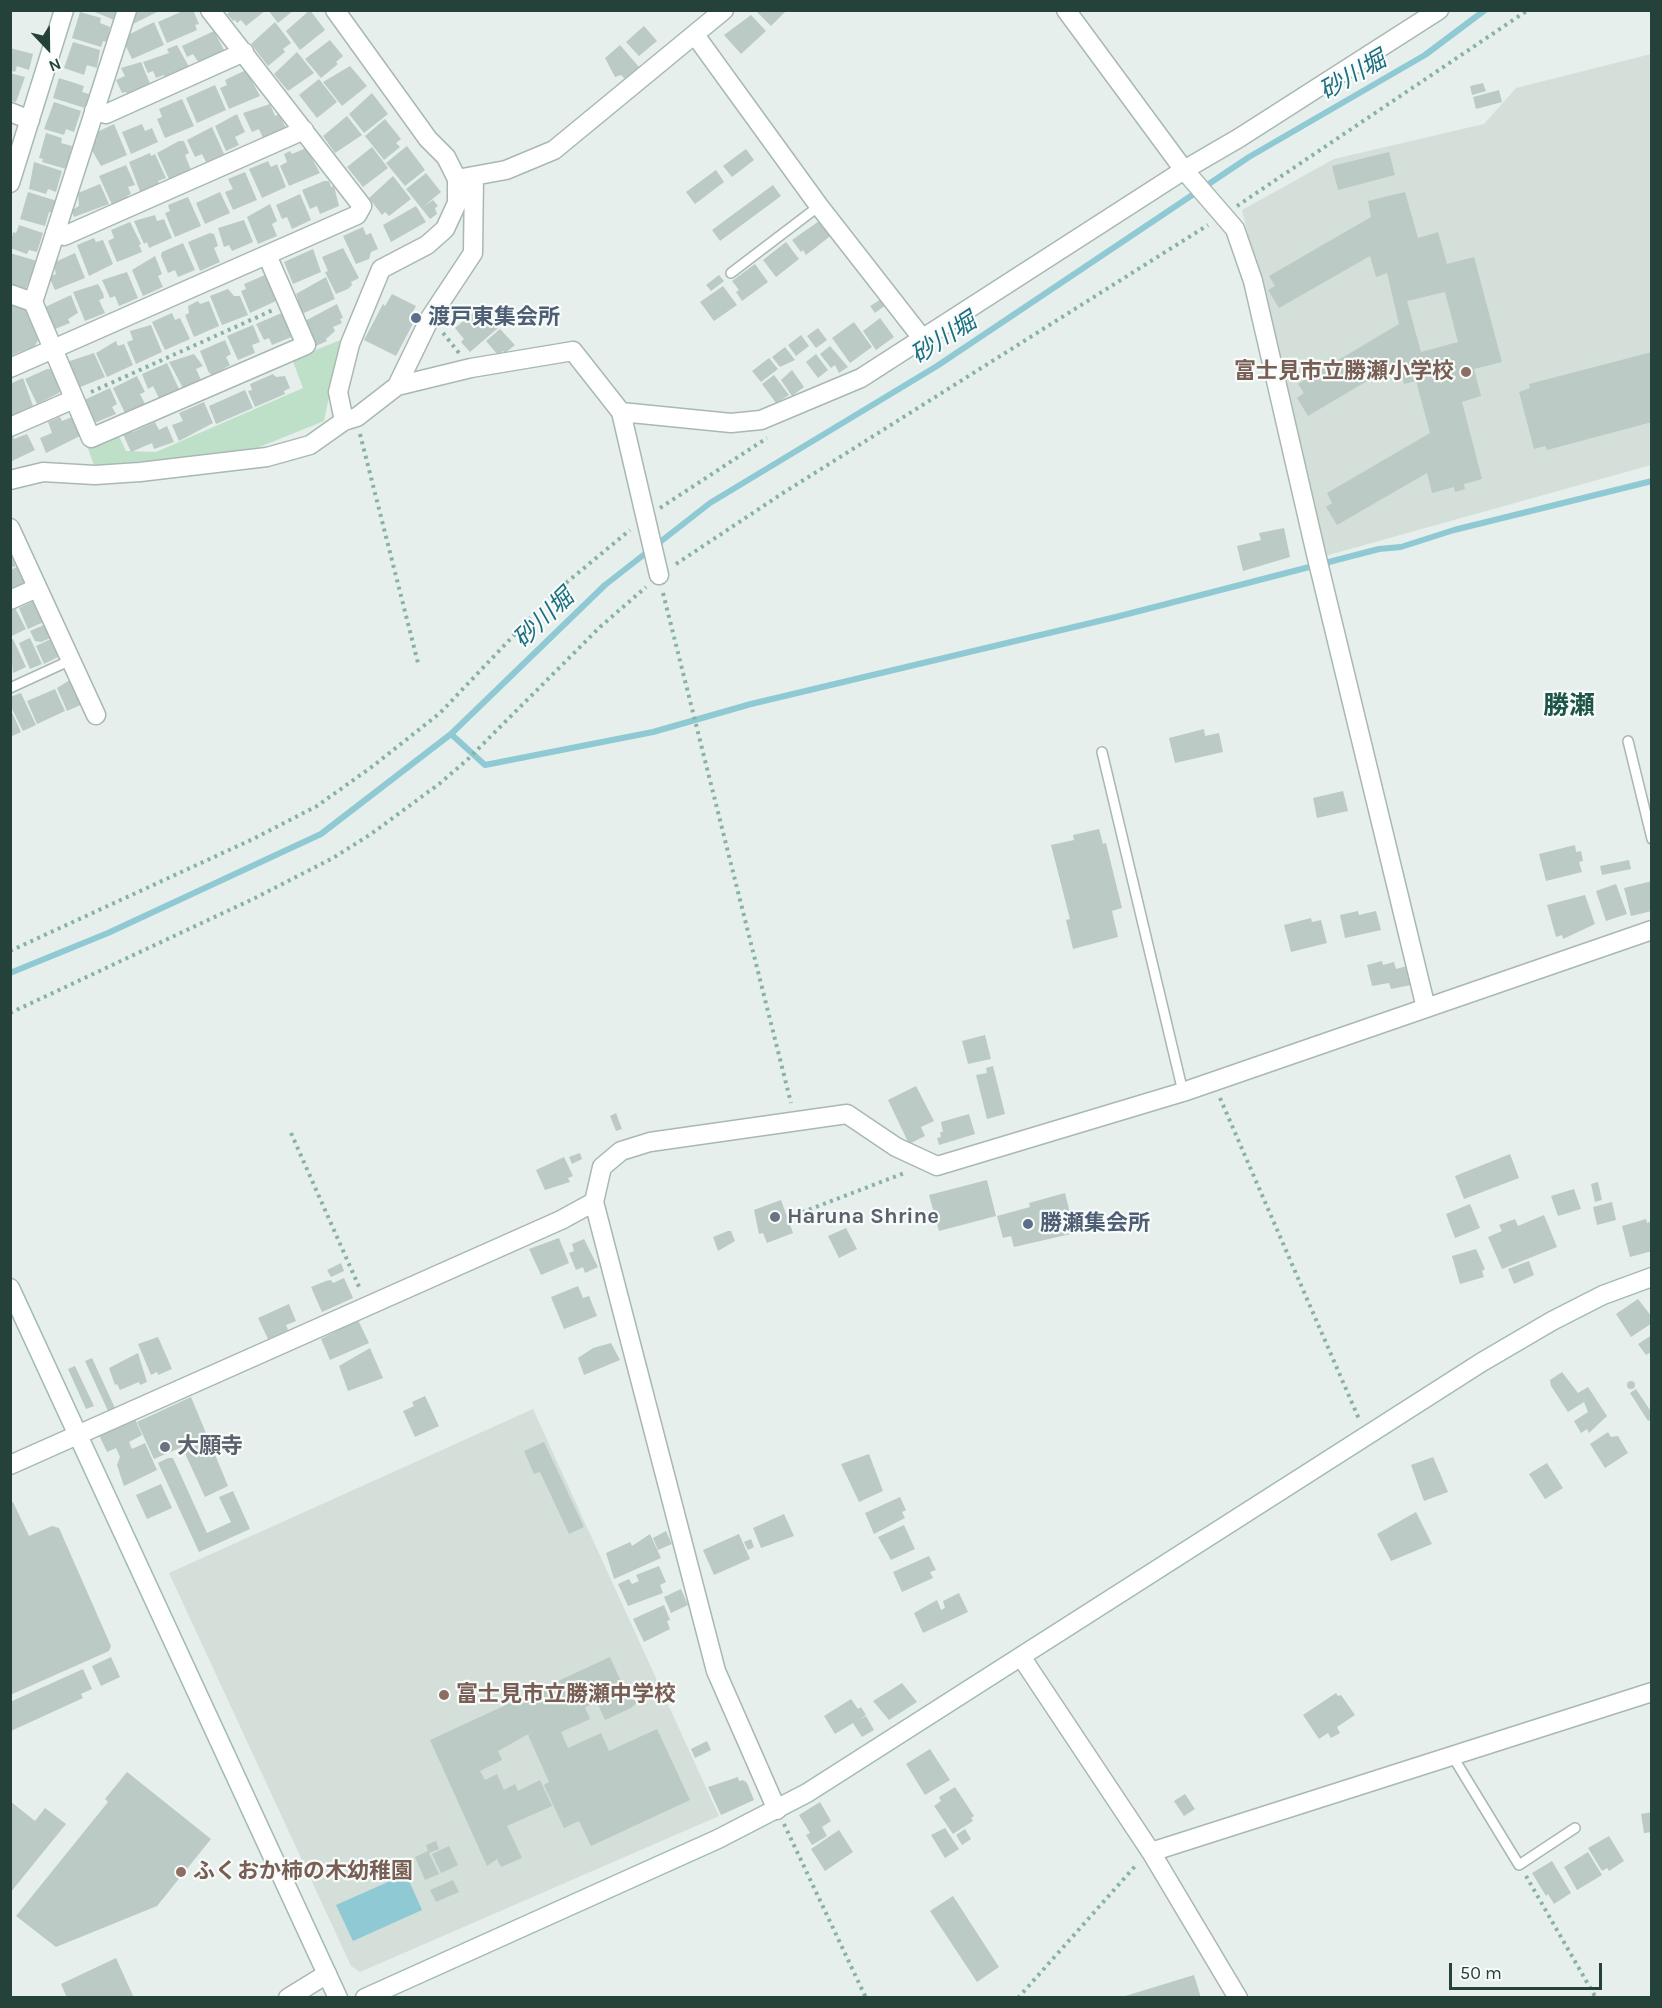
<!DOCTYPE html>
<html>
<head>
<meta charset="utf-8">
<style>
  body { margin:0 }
  #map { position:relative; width:1662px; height:2008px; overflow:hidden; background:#e6efeb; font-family:Karla,sans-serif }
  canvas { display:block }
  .frame { position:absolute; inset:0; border:12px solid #24423a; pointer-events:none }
  .north { position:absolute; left:18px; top:18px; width:60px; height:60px; -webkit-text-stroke:4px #f7fbf9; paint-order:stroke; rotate:158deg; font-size:16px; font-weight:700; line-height:24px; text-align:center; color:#24423a }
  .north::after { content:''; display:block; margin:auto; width:21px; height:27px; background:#24423a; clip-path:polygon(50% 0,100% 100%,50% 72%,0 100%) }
  .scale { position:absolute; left:1449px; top:1963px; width:153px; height:27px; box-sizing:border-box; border:3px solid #24423a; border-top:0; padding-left:8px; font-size:18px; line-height:21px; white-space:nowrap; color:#24423a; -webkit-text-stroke:4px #f7fbf9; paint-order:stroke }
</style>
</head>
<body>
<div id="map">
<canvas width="1662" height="2008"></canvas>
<div class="frame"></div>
<div class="north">N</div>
<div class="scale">50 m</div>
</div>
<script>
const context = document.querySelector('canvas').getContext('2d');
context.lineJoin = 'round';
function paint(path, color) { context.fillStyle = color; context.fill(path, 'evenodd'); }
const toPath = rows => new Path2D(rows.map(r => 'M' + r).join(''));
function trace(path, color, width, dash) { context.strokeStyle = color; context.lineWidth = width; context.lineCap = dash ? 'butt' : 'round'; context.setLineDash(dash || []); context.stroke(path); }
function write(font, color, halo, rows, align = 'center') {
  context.font = font + ' Karla,"Noto Sans JP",sans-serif'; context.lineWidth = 4.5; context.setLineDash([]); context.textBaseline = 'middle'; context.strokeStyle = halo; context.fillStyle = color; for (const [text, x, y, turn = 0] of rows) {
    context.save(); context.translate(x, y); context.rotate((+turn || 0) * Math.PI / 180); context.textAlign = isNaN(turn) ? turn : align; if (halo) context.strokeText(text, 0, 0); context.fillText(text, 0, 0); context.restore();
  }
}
paint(toPath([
  [1651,54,1651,465,1325,556,1242,210,1334,159,1484,124,1516,88],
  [533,1409,719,1816,360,1972,351,1966,169,1573]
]), '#d4dfda');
paint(toPath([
  [341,340,324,421,257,448,149,461,94,465,87,446,118,434,126,451,156,452,303,388,292,359]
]), '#bfe0c8');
paint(toPath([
  [406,1874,422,1910,353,1941,336,1905]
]), '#8ec9d4');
trace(toPath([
  [451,734,485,765,653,732,751,704,1116,617,1379,549,1401,547,1454,530,1652,481],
  [10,973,108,933,321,834,451,734,605,585,710,503,937,366,1249,157,1425,55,1485,10]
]), '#8ec9d4', 6);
paint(toPath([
  [90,10,117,10,114,20],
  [131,10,161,10,131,25],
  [185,10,193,10,199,24,195,25,197,30,167,43,158,22],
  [232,10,266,10,246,26,241,20,237,23,235,20,233,21,227,14],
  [268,10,294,10,278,23],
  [310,10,325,30,300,50,286,31],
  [755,10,787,10,771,26],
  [80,12,101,18,100,23,110,27,107,42,103,41,101,47,72,38],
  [751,15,766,31,741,54,724,35],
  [154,22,164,45,132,59,122,38],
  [275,22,291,43,283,49,285,52,268,66,251,44],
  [644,26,657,41,639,56,626,42],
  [214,31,224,50,199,63,193,54,187,57,182,46],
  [330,40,343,56,336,62,338,64,321,78,305,59],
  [73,42,100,50,97,68,87,65,84,75,64,68],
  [177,45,189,67,165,78,164,75,156,78,153,71,148,73,143,62,169,53,167,49],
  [620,45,639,67,625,79,621,75,615,77,605,58],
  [10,48,33,54,29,70,17,66,15,72,10,70],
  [297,52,314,73,288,91,274,74],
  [141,62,151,86,129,96,126,92,122,93,116,80,125,76,121,68],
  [350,66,367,86,342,106,323,82],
  [246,70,260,96,229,109,220,88,227,85,225,80],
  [10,73,25,77,16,102,10,101],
  [59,78,84,86,82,92,89,94,85,108,53,98],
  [319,79,337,102,317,118,299,95],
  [1483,83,1486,91,1472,95,1470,86],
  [215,85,226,110,197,123,186,98],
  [1499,90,1502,102,1476,109,1473,97],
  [372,93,388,114,364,133,349,114],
  [182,99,194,126,165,138,157,119,162,117,159,109],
  [54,102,81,111,74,132,66,129,64,135,44,129],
  [270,104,275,116,279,114,286,128,263,138,259,129,252,132,243,113],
  [237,114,245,132,235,137,239,145,226,151,215,126],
  [347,116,362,135,335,153,323,136],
  [385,119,401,139,396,143,400,147,384,160,365,136],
  [114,124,127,155,101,166,89,145,97,139,95,133],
  [142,124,145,131,152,128,158,142,131,154,122,132],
  [212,127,224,154,206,162,202,154,195,157,187,140],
  [46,133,62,138,61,143,72,146,70,152,73,153,66,169,42,162,43,159,39,158],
  [179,141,184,141,189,153,185,155,191,170,169,179,157,153],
  [407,146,425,170,405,186,386,163],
  [372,147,388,168,363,187,347,167],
  [306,148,320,173,289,186,280,166,287,162,284,154,290,151,292,154],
  [746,149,754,160,732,177,723,166],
  [1389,152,1395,175,1338,190,1332,166],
  [150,153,151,156,155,154,166,178,158,181,160,186,141,194,129,162],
  [268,161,271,167,277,164,286,187,262,198,249,169],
  [34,162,62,171,56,192,48,189,46,194,29,189],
  [126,165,135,185,128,187,131,194,127,196,129,200,113,207,99,176],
  [716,170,724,182,695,204,686,192],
  [245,172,257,200,233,210,225,192,233,189,228,179],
  [426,173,441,192,423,207,433,200,438,206,435,208,437,214,430,219,406,189],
  [393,176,411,199,389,216,385,212,382,215,369,198],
  [324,181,329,181,331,187,334,186,339,206,320,214,317,206,310,209,302,190],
  [100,184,109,204,74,217,71,210,79,206,78,193],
  [773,185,781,196,720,241,712,230],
  [28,192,57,201,54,213,49,212,45,226,20,219],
  [220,192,230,213,205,224,196,203],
  [1405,192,1418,238,1438,232,1447,264,1474,257,1502,362,1474,369,1481,396,1462,402,1482,479,1464,484,1465,489,1455,492,1454,487,1432,493,1427,473,1337,525,1326,507,1332,503,1327,493,1430,433,1416,381,1404,384,1399,362,1308,416,1297,398,1304,393,1298,384,1399,324,1387,273,1376,277,1370,256,1279,308,1268,290,1275,286,1269,276,1371,217,1368,201],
  [1445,292,1458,342,1421,352,1407,301],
  [300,194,311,220,292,229,287,217,282,219,276,205],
  [188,197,201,226,175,237,165,213,170,211,168,205],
  [270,204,277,221,272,224,277,236,258,244,247,217],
  [416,206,426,222,391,242,383,225],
  [155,215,157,221,164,219,172,238,149,248,147,242,144,244,134,221],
  [822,219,833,234,806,255,803,250,801,252,792,240],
  [244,220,253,242,232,251,229,245,224,247,218,228],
  [130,222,141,244,139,245,142,252,117,262,108,241,114,238,111,230],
  [19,225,43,233,37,252,29,250,27,254,10,248,13,232,16,233],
  [363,227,366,235,371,233,378,249,371,252,369,259,356,264,343,236],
  [210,233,214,234,218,246,214,248,220,262,200,271,188,242],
  [94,238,96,242,103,240,113,264,89,276,77,245],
  [786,242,799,259,776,277,763,260],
  [183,243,195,270,178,277,175,270,168,273,161,256,162,252],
  [343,248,359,278,351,282,352,285,348,289,336,294,325,272,328,271,322,257],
  [313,249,321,272,293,284,284,262],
  [10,253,37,261,25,290,10,285],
  [75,253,85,278,55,290,49,277,56,274,53,263],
  [155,256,162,274,158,276,163,287,143,296,132,270],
  [755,264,768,282,742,301,736,292,739,290,732,281],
  [127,272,138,298,119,306,115,296,110,298,102,280],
  [265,275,276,301,250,313,241,291,246,289,244,284],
  [719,275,724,281,711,291,706,285],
  [326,277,335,299,304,313,301,311,295,300,298,299,296,294],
  [98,284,103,293,104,298,99,300,105,313,85,321,73,292],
  [723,286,737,305,714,321,700,302],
  [228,289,234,296,240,296,248,315,222,325,210,296],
  [392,294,416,306,412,313,417,316,396,356,364,340,383,304,385,306],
  [71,295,78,313,68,319,70,323,55,329,43,308],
  [883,298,887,304,875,313,870,306],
  [198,301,200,304,209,301,219,326,194,337,185,315,189,313,188,306],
  [10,302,22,305,28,312,39,338,35,346,10,356],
  [337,304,343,318,340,319,342,323,333,327,335,331,326,339,327,341,316,346,305,321],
  [480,307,498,328,470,352,461,342,464,339,455,328],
  [284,312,294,336,272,345,269,338,264,340,256,324],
  [172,313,175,320,180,318,190,339,165,350,152,322],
  [880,318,894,337,876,350,863,331],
  [854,322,872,347,850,363,832,338],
  [151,325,162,352,136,364,127,342,133,340,130,331],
  [253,325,260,342,252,345,255,353,238,360,227,336],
  [818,328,827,340,816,348,807,336],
  [500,329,515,345,505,353,503,351,498,355,486,341],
  [801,335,809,346,796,356,788,345],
  [225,340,231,354,226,357,230,365,213,375,209,373,200,351],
  [116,341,118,346,124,344,133,365,107,377,96,353],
  [830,346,848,367,839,373,835,365,831,368,820,354],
  [785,347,795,360,780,367,772,357],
  [1652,352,1652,422,1547,450,1545,446,1534,449,1519,392,1530,388,1529,384],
  [94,353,105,377,78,388,67,362],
  [194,354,203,366,196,369,201,380,183,388,169,362],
  [816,354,828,370,818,378,806,362],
  [769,358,778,369,761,382,752,371],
  [167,363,179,389,159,398,153,386,148,389,142,374],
  [47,369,52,369,61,389,59,393,37,404,25,379],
  [792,370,804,387,792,396,781,380],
  [273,374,276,377,285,376,290,388,284,391,285,394,255,407,248,391,252,390,250,384],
  [774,375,789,395,776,403,762,384],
  [137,376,145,392,140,394,145,404,125,413,113,388],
  [23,378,33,406,10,416,10,384],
  [110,388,117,404,112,407,116,414,92,424,82,401],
  [245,390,253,408,216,424,209,406],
  [204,402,213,423,179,441,172,425,183,421,179,413],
  [60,417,62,421,72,417,80,436,46,453,40,438,52,433,48,422],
  [155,422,159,430,167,426,174,442,154,449,152,443,131,452,122,432,132,428,133,432],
  [12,434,14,439,27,434,35,450,10,462],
  [1284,528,1290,557,1243,571,1237,546,1261,540,1259,533],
  [10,554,16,566,10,568],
  [19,566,27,585,16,590,14,587,10,589,10,570],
  [36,600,46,621,28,629,19,608],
  [15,608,26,629,10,637,10,610],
  [46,624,53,637,41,642,35,641,30,631],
  [30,638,42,664,30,669,19,643],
  [53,638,60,653,58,657,44,664,36,646],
  [13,639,26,667,13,673,10,640],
  [73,678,85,703,67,711,57,688],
  [55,689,65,711,37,724,27,701],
  [21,693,36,725,23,731,10,705,10,697],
  [10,708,21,732,10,737],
  [1204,729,1205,736,1219,733,1223,752,1175,763,1169,738],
  [1343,791,1348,811,1317,818,1313,798],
  [1099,829,1103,844,1106,843,1122,908,1112,911,1118,937,1073,949,1066,920,1070,919,1051,845,1074,840,1073,835],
  [1575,845,1576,852,1581,851,1583,861,1579,862,1582,872,1546,881,1539,854],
  [1629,860,1631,869,1602,875,1600,866],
  [1652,881,1652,911,1631,916,1624,888],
  [1616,884,1627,914,1606,921,1596,891],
  [1585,895,1595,924,1563,939,1562,935,1556,937,1547,905],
  [1358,911,1359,915,1376,911,1381,930,1345,938,1340,915],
  [1311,918,1312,922,1321,920,1327,943,1291,952,1284,925],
  [1382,961,1383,965,1394,962,1396,969,1407,966,1411,985,1391,989,1389,983,1372,986,1367,965],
  [985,1035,991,1059,968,1064,962,1041],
  [993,1066,1005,1114,987,1119,976,1075,987,1073,986,1068],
  [916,1086,934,1121,921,1127,925,1136,909,1144,888,1100],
  [616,1113,622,1129,616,1131,610,1116],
  [969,1114,975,1134,939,1145,937,1138,941,1137,940,1132,943,1132,941,1122],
  [580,1153,582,1159,572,1164,569,1157],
  [1510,1154,1519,1178,1464,1199,1455,1176],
  [564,1157,573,1176,568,1178,570,1182,545,1190,536,1170],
  [987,1180,996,1216,939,1231,929,1195],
  [1598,1182,1602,1200,1595,1202,1591,1184],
  [1574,1189,1581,1209,1558,1216,1551,1196],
  [1065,1193,1075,1233,1014,1247,1011,1236,1003,1238,997,1216,1030,1207,1029,1203],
  [781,1200,793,1233,767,1243,763,1233,759,1234,754,1210],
  [1612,1202,1616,1220,1597,1225,1593,1207],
  [1470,1204,1480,1228,1455,1238,1446,1214],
  [1544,1215,1557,1247,1502,1269,1488,1237,1502,1231,1499,1225,1515,1219,1518,1226],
  [1646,1219,1647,1223,1652,1221,1652,1251,1630,1257,1622,1226],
  [846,1228,857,1249,839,1258,828,1236],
  [728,1231,731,1231,735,1241,718,1251,713,1237],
  [559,1238,569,1263,541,1275,529,1249],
  [584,1239,598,1267,585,1273,583,1267,576,1270,569,1253,574,1251,572,1244],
  [1476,1249,1485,1269,1482,1271,1484,1277,1460,1284,1452,1256],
  [1529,1261,1534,1275,1514,1284,1508,1269],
  [341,1263,344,1271,331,1277,327,1270],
  [344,1278,353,1298,322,1312,311,1287,326,1281,331,1280,333,1283],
  [578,1286,583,1298,589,1296,597,1316,564,1329,551,1297],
  [1638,1299,1652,1317,1652,1323,1631,1337,1616,1314],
  [289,1304,296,1321,286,1325,288,1330,268,1339,258,1318],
  [358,1320,369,1343,330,1360,321,1339],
  [1652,1335,1652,1356,1649,1353,1646,1355,1638,1344],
  [158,1337,172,1369,158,1375,157,1372,151,1375,138,1344],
  [611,1343,620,1360,584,1375,578,1358,593,1348],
  [370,1348,383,1378,348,1391,339,1366],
  [138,1353,147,1382,140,1385,139,1382,120,1390,117,1384,115,1385,109,1368],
  [92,1358,115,1408,108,1411,85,1361],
  [75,1366,94,1406,86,1409,68,1369],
  [1562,1372,1578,1393,1588,1387,1607,1416,1589,1433,1587,1429,1581,1433,1574,1421,1588,1412,1584,1402,1568,1412,1551,1386,1550,1380],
  '1627 1385a4 4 0 1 1 8 0a4 4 0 1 1-8 0Z',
  [1636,1389,1652,1413,1652,1419,1648,1421,1630,1393],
  [425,1396,439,1426,415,1437,403,1411,414,1406,412,1402],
  [191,1397,228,1486,205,1497,182,1447,154,1459,137,1422],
  [135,1419,142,1435,129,1442,132,1449,145,1443,157,1470,124,1486,117,1465,120,1457,116,1448,107,1452,99,1435],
  [1608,1432,1611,1437,1618,1436,1628,1453,1605,1468,1590,1444],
  [544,1442,584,1527,569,1534,540,1472,534,1474,524,1451],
  [869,1454,883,1491,859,1502,841,1464],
  [1433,1457,1448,1492,1424,1501,1411,1465],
  [168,1458,173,1458,207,1533,231,1522,219,1497,233,1491,250,1529,199,1552,158,1463],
  [1547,1463,1563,1488,1545,1499,1529,1474],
  [161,1484,172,1508,147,1519,136,1495],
  [900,1497,906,1510,902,1512,905,1518,874,1534,865,1513],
  [13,1502,29,1536,52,1526,59,1528,111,1646,109,1651,10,1695,10,1503],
  [1416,1512,1432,1544,1391,1561,1377,1534],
  [784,1514,794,1536,761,1548,753,1528],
  [904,1525,915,1549,891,1560,878,1537],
  [666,1531,672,1544,658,1550,653,1538],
  [650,1534,661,1558,614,1579,606,1553,630,1542,632,1546],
  [739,1534,750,1559,714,1575,703,1550],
  [751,1539,754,1547,748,1550,744,1542],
  [929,1556,936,1570,930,1572,933,1578,902,1592,893,1572],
  [659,1566,666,1582,660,1585,663,1593,628,1606,618,1584,629,1579,632,1584,639,1581,636,1575],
  [681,1589,688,1605,671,1613,664,1597],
  [959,1593,968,1612,923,1633,914,1613,937,1600,941,1610,945,1608,943,1601],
  [664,1605,670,1620,667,1621,670,1629,644,1642,633,1619],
  [111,1657,120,1677,101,1686,92,1666],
  [610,1657,624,1688,632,1684,643,1697,631,1708,605,1720,597,1702,585,1707,590,1719,561,1732,568,1748,601,1733,609,1751,657,1729,690,1800,591,1846,579,1821,564,1828,544,1785,549,1782,528,1735,534,1731,498,1751,502,1760,480,1771,485,1780,497,1774,504,1790,515,1784,518,1791,540,1780,552,1806,507,1826,522,1858,501,1867,497,1859,487,1866,430,1740],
  [83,1669,92,1689,81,1694,83,1698,11,1731,10,1702],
  [902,1683,917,1702,889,1720,873,1701],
  [1336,1693,1338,1696,1341,1695,1355,1715,1337,1727,1340,1733,1331,1738,1328,1733,1319,1739,1303,1715],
  [851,1699,858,1709,861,1707,866,1715,859,1720,866,1716,874,1730,862,1737,853,1723,835,1734,824,1716],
  [707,1741,711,1750,695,1758,691,1749],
  [930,1749,950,1780,925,1795,906,1764],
  [127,1772,211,1839,157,1906,56,1947,16,1916,108,1802,105,1799],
  [738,1777,739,1781,743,1780,747,1783,754,1800,721,1815,708,1787],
  [955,1787,974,1816,971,1818,973,1821,953,1834,934,1806,941,1801,939,1797],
  [1185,1794,1195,1809,1184,1816,1174,1801],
  [10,1801,35,1821,45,1808,66,1824,10,1893],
  [820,1802,831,1821,822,1827,827,1836,812,1845,806,1835,810,1833,799,1815],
  [1652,1812,1652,1832,1644,1833,1641,1814],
  [945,1828,959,1849,945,1858,931,1835],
  [965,1829,971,1839,962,1845,956,1835],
  [839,1830,853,1852,825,1871,811,1849],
  [1609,1836,1624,1861,1609,1871,1607,1868,1602,1871,1588,1848],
  [436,1841,439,1849,429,1853,439,1874,425,1880,415,1857,428,1851,426,1845],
  [449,1846,458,1865,441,1873,432,1854],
  [1588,1852,1602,1875,1577,1890,1564,1867],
  [1552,1861,1571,1893,1554,1904,1548,1894,1546,1896,1532,1873],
  [453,1880,459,1892,436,1902,430,1890],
  [953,1896,999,1967,977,1982,930,1911],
  [116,1958,134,1998,67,1998,61,1984],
  [1194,1975,1201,1998,1122,1998,1122,1997]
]), '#bbcac4');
const lane = toPath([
  [731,273,819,206],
  [10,688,71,660],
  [1628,741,1652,839],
  [1102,752,1183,1092],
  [1453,1757,1519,1865,1575,1828]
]);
const street = toPath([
  [127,10,33,302,91,438,306,345,267,255],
  [335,10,428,139,446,157,457,179,457,203,445,229,427,245,381,269,350,344,338,392,344,421],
  [1066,10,1184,170,1235,229,1253,281,1316,554,1426,1008],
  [695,35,819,206,922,338],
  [94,111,106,114,244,52],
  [10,112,30,120],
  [457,179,506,170,554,150,724,10],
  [55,233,64,236,304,130],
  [10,294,33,302],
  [10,368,357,215,362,206,210,10],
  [397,386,430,318,473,253,474,176],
  [621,412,731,423,761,420,861,378,1184,170,1239,138,1439,10],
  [10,427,74,399],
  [10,480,43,472,95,475,140,472,267,457,310,445,344,421,357,417,397,386,471,368,573,351,621,412,659,575],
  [10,528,96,715],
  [10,600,37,588],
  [594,1202,716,1671,777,1810],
  [10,1465,561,1220,594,1202,602,1167,621,1151,650,1142,847,1114,896,1147,937,1166,1183,1092,1652,930],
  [1022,1658,1151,1852,1238,1998],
  [1151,1852,1652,1692],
  [288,1998,327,1974]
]);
const secondary = toPath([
  [10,183,64,10],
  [10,1288,338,1998],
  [365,1998,718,1839,807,1793,1482,1362,1552,1321,1603,1295,1652,1277]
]);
trace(lane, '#a8b8b2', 12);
trace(street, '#a8b8b2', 21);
trace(secondary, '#a4bbb3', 21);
trace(toPath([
  [1237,206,1528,10],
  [443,333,459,353],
  [91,392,273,310],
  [360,434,418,663],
  [660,508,767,438],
  [676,564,783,493,1208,225],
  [663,593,791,1103],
  [10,951,253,839,317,806,373,766,440,713,555,592,630,530],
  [10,1013,255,898,333,858,371,834,439,784,467,760,600,627,646,587],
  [1220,1098,1359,1419],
  [291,1133,360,1289],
  [795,1215,907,1172],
  [784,1824,866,1998],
  [1526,1876,1596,1998],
  [1018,1998,1137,1864]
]), '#86b3a5', 4, [3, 4.5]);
trace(lane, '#fff', 9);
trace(street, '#fff', 18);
trace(secondary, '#fff', 18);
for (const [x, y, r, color] of [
  [416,318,6,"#5c6f8a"],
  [1466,372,6,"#8d6e63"],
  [775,1217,6,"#6b7280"],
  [1028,1224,6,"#5c6f8a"],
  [165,1447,6,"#6b7280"],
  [444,1695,6,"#8d6e63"],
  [181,1872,6,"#8d6e63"]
]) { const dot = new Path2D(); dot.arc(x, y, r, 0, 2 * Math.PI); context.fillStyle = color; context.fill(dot); trace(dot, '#f7fbf9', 2); }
write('bold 22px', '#4e5e75', '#f7fbf9', [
  ["渡戸東集会所",428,318],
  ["勝瀬集会所",1040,1224]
], 'left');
write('bold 22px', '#785e54', '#f7fbf9', [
  ["富士見市立勝瀬小学校",1454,372,"right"],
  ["富士見市立勝瀬中学校",456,1695],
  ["ふくおか柿の木幼稚園",193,1872]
], 'left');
write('bold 22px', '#5b616d', '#f7fbf9', [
  ["Haruna Shrine",787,1217],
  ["大願寺",177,1447]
], 'left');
write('italic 24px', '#1c6f80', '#f7fbf9', [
  ["砂川堀",1353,76,-30],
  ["砂川堀",944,339,-33],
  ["砂川堀",544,619,-44]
]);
write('bold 26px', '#1f5548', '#f7fbf9', [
  ["勝瀬",1569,707]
]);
</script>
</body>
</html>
